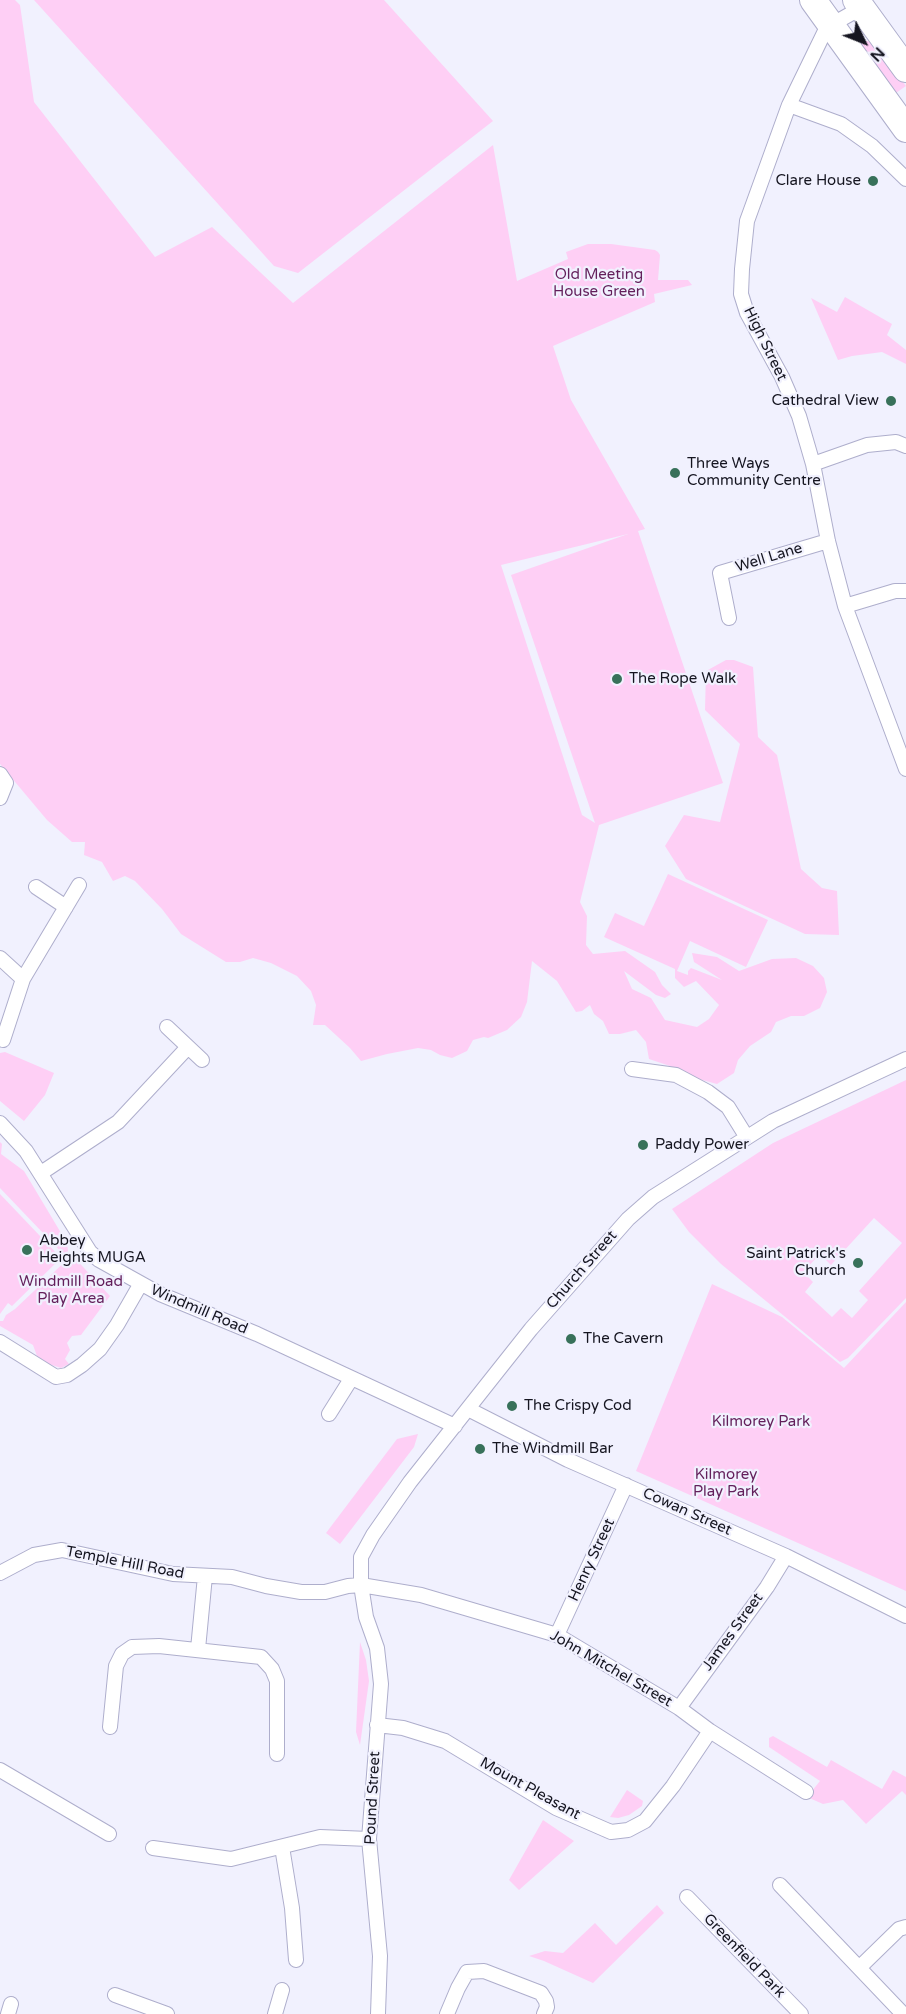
<!DOCTYPE html>
<html>
<head>
<meta charset="utf-8">
<style>
  body { margin:0 }
  #map { position:relative; width:906px; height:2014px; overflow:hidden; background:#f1f1fe; font-family:"Varela Round",sans-serif }
  canvas { display:block }
  .north { position:absolute; left:834px; top:12px; width:60px; height:60px; -webkit-text-stroke:4px #f1f1fe; paint-order:stroke; rotate:133deg; font-size:16px; font-weight:700; line-height:24px; text-align:center; color:#151520 }
  .north::after { content:''; display:block; margin:auto; width:21px; height:27px; background:#151520; clip-path:polygon(50% 0,100% 100%,50% 72%,0 100%) }
</style>
</head>
<body>
<div id="map">
<canvas width="906" height="2014"></canvas>
<div class="north">N</div>
</div>
<script>
const context = document.querySelector('canvas').getContext('2d');
context.lineJoin = 'round';
function paint(path, color) { context.fillStyle = color; context.fill(path, 'evenodd'); }
const toPath = rows => new Path2D(rows.map(r => 'M' + r).join(''));
function trace(path, color, width, dash) { context.strokeStyle = color; context.lineWidth = width; context.lineCap = dash ? 'butt' : 'round'; context.setLineDash(dash || []); context.stroke(path); }
function write(font, color, halo, rows, align = 'center') {
  context.font = font + ' "Varela Round",sans-serif'; context.lineWidth = 4.5; context.setLineDash([]); context.textBaseline = 'middle'; context.strokeStyle = halo; context.fillStyle = color; for (const [text, x, y, turn = 0] of rows) {
    context.save(); context.translate(x, y); context.rotate((+turn || 0) * Math.PI / 180); context.textAlign = isNaN(turn) ? turn : align; if (halo) context.strokeText(text, 0, 0); context.fillText(text, 0, 0); context.restore();
  }
}
paint(toPath([
  [0,0,15,0,20,5,34,102,155,257,212,227,293,303,493,145,517,281,568,259,566,252,588,244,611,244,655,250,658,252,660,255,658,280,688,280,692,285,654,294,655,302,553,346,571,400,645,529,638,531,723,783,599,825,580,902,587,916,586,945,593,954,625,951,655,972,662,985,671,994,665,998,656,995,624,971,632,989,651,998,665,1020,697,1027,709,1019,719,1005,696,981,684,987,675,978,675,969,604,937,615,913,644,926,668,874,768,920,746,967,690,941,677,971,688,975,688,971,691,968,722,980,694,962,692,953,717,957,739,971,772,959,796,958,813,966,824,978,827,992,820,1008,804,1016,791,1016,776,1022,771,1032,750,1046,738,1060,734,1073,717,1084,684,1075,670,1066,649,1059,646,1042,636,1030,620,1034,609,1034,603,1021,594,1014,590,1005,582,1011,576,1012,557,981,532,961,527,1002,521,1017,507,1030,488,1038,484,1037,473,1040,467,1051,452,1058,440,1055,431,1050,418,1048,387,1054,361,1061,350,1048,325,1025,313,1025,316,1005,311,991,297,976,271,963,253,958,240,962,226,962,181,934,162,909,135,881,125,876,113,881,102,862,84,855,85,842,72,842,47,820,0,764],
  [628,534,511,575,595,823,582,815,501,565],
  [34,0,384,0,493,121,298,273,274,266],
  [868,41,876,45,906,86,893,95,860,48,862,42],
  [845,297,892,324,887,335,906,350,906,364,882,352,852,356,838,360,811,298,837,312],
  [726,660,734,660,753,667,758,737,777,755,801,869,822,888,837,891,839,935,805,934,686,879,665,846,684,815,720,822,740,744,705,710,706,671],
  [5,1052,54,1073,45,1095,24,1121,0,1101,0,1053],
  [906,1080,906,1298,848,1358,840,1362,721,1264,689,1232,672,1209,773,1143],
  [874,1218,902,1243,859,1291,868,1300,852,1318,841,1308,832,1317,805,1292,813,1282,803,1272,820,1254,831,1265],
  [0,1142,2,1144,1,1154,24,1171,67,1243,68,1251,64,1255,0,1188],
  [0,1194,61,1258,12,1306,8,1303,0,1314],
  [72,1255,110,1296,81,1335,72,1336,67,1343,70,1350,65,1359,69,1364,61,1368,49,1364,37,1356,33,1345,0,1326,0,1321,3,1321,6,1315,15,1309],
  [712,1284,782,1317,844,1368,906,1302,906,1591,636,1471],
  [418,1434,414,1447,340,1544,326,1533,397,1439],
  [360,1642,366,1660,369,1681,360,1745,356,1732],
  [773,1736,827,1767,831,1760,882,1789,893,1770,906,1777,906,1795,902,1791,866,1824,843,1800,823,1804,807,1797,820,1781,769,1747,769,1738],
  [627,1790,643,1801,642,1806,629,1815,618,1818,610,1817],
  [543,1820,574,1841,519,1890,509,1880],
  [657,1905,664,1913,593,1983,544,1961,529,1956,545,1951,563,1953,595,1923,616,1945]
]), '#fecff5');
const street = toPath([
  [861,8,831,25,824,33,789,105,747,221,742,269,741,294,747,313,782,377,799,416,813,464,828,541,845,606,906,769],
  [789,105,841,124,872,146,906,179],
  [813,464,867,445,896,442,906,446],
  [845,606,895,591,906,591],
  [729,618,720,573,828,541],
  [0,774,6,783,0,798],
  [36,887,66,907],
  [0,958,23,979],
  [167,1027,202,1060],
  [3,1040,23,979,79,885],
  [632,1069,676,1075,708,1092,728,1107,746,1136],
  [0,1123,26,1151,90,1252,99,1260,160,1294,257,1334,455,1426],
  [41,1173,118,1122,188,1047],
  [0,1342,56,1377,67,1375,82,1365,100,1349,117,1325,140,1285],
  [468,1409,568,1460,786,1556,906,1616],
  [329,1414,351,1379],
  [0,1573,34,1555,62,1550,173,1574,232,1577,266,1586,301,1592,325,1592,348,1586,361,1585,421,1595,557,1635,679,1708,710,1731,806,1792],
  [557,1635,626,1485],
  [198,1649,205,1576],
  [679,1708,767,1587,786,1556],
  [377,1725,403,1728,445,1741,556,1808,611,1832,628,1830,645,1821,673,1786,710,1731],
  [110,1727,116,1666,122,1654,132,1647,159,1646,261,1657,272,1669,277,1681,277,1754],
  [0,1770,109,1834],
  [282,1847,292,1908,296,1960],
  [153,1848,231,1859,320,1837,369,1839],
  [780,1885,903,2014],
  [687,1897,801,2014],
  [860,1967,899,1929,906,1927],
  [115,1995,167,2014],
  [8,2014,11,2004],
  [275,2014,282,1990],
  [378,2014,380,1956,369,1839,381,1684,377,1648,366,1617,361,1585,361,1557,373,1535,410,1482,485,1387,531,1329,628,1219,653,1197,773,1121,906,1059],
  [447,2014,458,1988,467,1972,484,1971,541,1993,546,2001,547,2007,544,2014]
]);
const highway = toPath([
  [813,0,906,129],
  [856,0,906,69]
]);
trace(street, '#aeaecc', 16);
trace(highway, '#aeaecc', 28);
trace(street, '#fff', 14);
trace(highway, '#fff', 26);
for (const [x, y, r, color] of [
  [873,181,6,"#38715a"],
  [891,401,6,"#38715a"],
  [675,473,6,"#38715a"],
  [617,679,6,"#38715a"],
  [643,1145,6,"#38715a"],
  [27,1250,6,"#38715a"],
  [858,1263,6,"#38715a"],
  [571,1339,6,"#38715a"],
  [512,1406,6,"#38715a"],
  [480,1449,6,"#38715a"]
]) { const dot = new Path2D(); dot.arc(x, y, r, 0, 2 * Math.PI); context.fillStyle = color; context.fill(dot); trace(dot, '#f1f1fe', 2); }
write('15px', '#151520', '#f1f1fe', [
  ["Clare House",861,181,"right"],
  ["Cathedral View",879,401,"right"],
  ["Three Ways",687,464],
  ["Community Centre",687,481],
  ["The Rope Walk",629,679],
  ["Paddy Power",655,1145],
  ["Abbey",39,1241],
  ["Heights MUGA",39,1258],
  ["Saint Patrick's",846,1254,"right"],
  ["Church",846,1271,"right"],
  ["The Cavern",583,1339],
  ["The Crispy Cod",524,1406],
  ["The Windmill Bar",492,1449]
], 'left');
write('15px', '#631f5b', '#f1f1fe', [
  ["Old Meeting",599,275],
  ["House Green",599,292],
  ["Windmill Road",71,1282],
  ["Play Area",71,1299],
  ["Kilmorey Park",761,1422],
  ["Kilmorey",726,1475],
  ["Play Park",726,1492]
]);
write('15px', '#151520', '#f1f1fe', [
  ["High Street",765,344,64],
  ["Well Lane",769,558,-17],
  ["Church Street",582,1270,-49],
  ["Windmill Road",199,1310,23],
  ["Cowan Street",687,1512,24],
  ["Henry Street",592,1560,-65],
  ["Temple Hill Road",125,1563,11],
  ["James Street",733,1632,-54],
  ["John Mitchel Street",611,1669,30],
  ["Mount Pleasant",530,1789,29],
  ["Pound Street",373,1798,-87],
  ["Greenfield Park",744,1956,46]
]);
</script>
</body>
</html>
